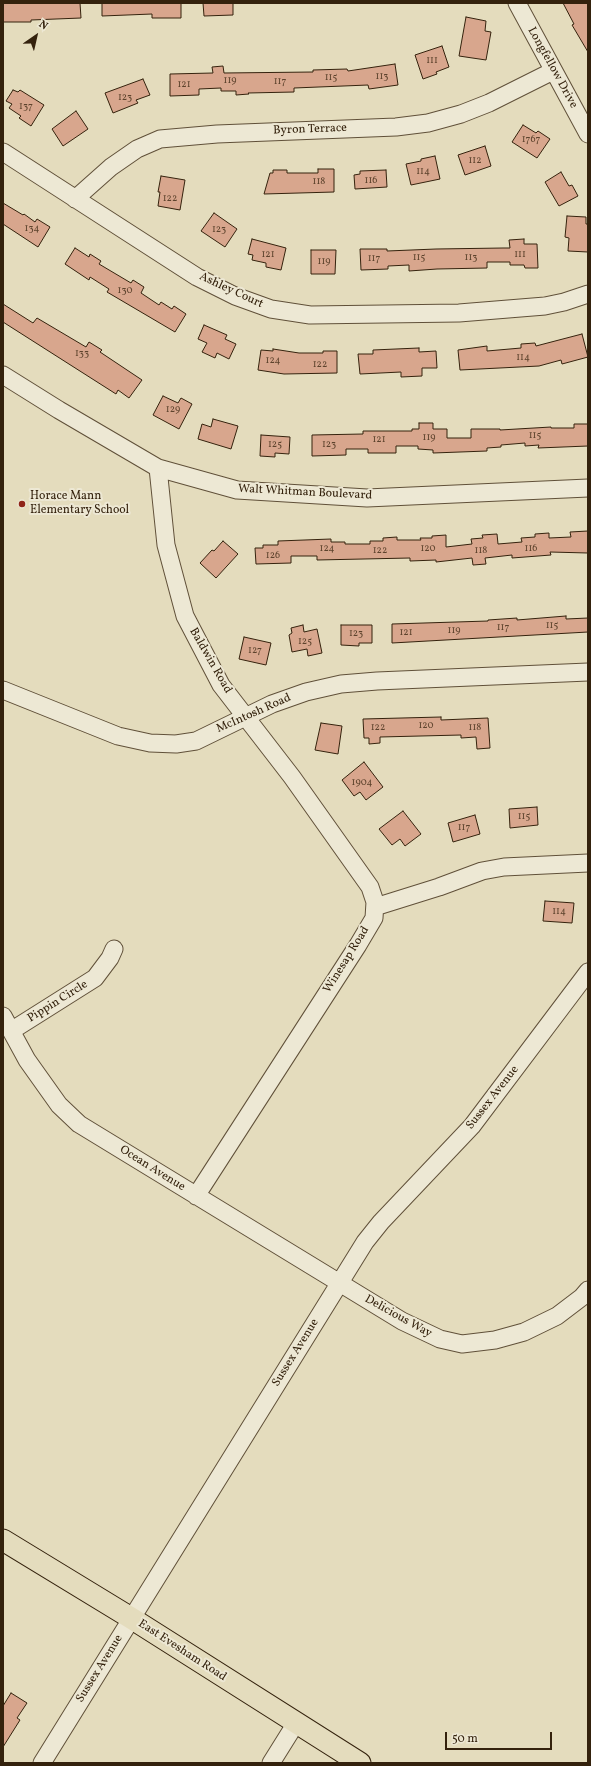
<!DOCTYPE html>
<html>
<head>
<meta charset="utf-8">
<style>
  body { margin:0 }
  #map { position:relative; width:591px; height:1766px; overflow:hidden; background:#e4dcbd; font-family:Vollkorn,serif }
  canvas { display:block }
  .frame { position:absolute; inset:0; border:4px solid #34220d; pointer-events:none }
  .north { position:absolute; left:16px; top:16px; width:40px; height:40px; -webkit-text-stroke:3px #ede8d4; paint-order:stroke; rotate:34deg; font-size:11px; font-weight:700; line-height:16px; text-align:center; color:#34220d }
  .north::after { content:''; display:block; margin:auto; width:14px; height:18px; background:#34220d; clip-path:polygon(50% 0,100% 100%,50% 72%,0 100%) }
  .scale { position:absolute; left:445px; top:1732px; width:107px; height:18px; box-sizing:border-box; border:2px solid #34220d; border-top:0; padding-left:5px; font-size:12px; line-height:14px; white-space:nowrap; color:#34220d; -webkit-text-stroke:3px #ede8d4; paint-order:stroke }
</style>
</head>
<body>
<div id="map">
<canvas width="591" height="1766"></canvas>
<div class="frame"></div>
<div class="north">N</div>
<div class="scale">50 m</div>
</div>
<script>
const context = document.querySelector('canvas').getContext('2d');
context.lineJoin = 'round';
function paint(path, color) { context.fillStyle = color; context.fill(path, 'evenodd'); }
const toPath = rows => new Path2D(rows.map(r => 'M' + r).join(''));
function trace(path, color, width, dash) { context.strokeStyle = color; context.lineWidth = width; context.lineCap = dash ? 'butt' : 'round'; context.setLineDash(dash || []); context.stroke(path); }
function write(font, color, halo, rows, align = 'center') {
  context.font = font + ' Vollkorn,serif'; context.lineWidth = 4; context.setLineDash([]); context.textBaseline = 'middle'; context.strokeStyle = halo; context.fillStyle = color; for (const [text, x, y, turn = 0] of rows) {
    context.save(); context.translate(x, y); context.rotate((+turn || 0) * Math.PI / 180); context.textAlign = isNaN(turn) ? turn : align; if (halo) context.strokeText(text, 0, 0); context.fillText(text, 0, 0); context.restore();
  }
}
const building = toPath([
  [3,3,80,3,81,18,31,20,31,22,3,22,3,3],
  [102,3,181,3,181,18,152,18,152,14,102,16,102,3],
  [203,3,233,3,233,15,204,16,203,3],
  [563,3,588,3,588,52,572,25,574,24,563,3],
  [466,17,486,21,485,31,491,32,486,60,459,56,466,17],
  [442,46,449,67,436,72,437,74,423,79,415,55,442,46],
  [395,64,398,85,369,89,368,85,294,88,294,92,248,93,249,94,236,95,236,91,221,91,221,88,199,89,199,95,170,96,170,74,213,73,212,67,223,66,224,73,313,72,313,70,347,69,348,71,395,64],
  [143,79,150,95,136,100,138,103,113,113,105,93,143,79],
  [13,90,18,92,20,90,44,105,31,126,19,118,21,116,9,108,12,104,6,101,13,90],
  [76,111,88,129,63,146,52,129,76,111],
  [523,125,536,133,538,131,550,139,537,158,512,142,523,125],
  [485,146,491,166,465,175,458,155,485,146],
  [435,156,440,179,411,185,406,164,421,161,421,159,435,156],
  [318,169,334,169,334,192,264,194,270,173,273,173,273,170,287,170,287,173,318,173,318,169],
  [386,170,387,187,355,189,354,175,360,174,360,171,386,170],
  [561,172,569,186,572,185,578,196,559,206,545,182,561,172],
  [161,176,185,180,180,210,158,206,160,192,158,192,161,176],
  [3,203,23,215,24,214,35,222,37,219,50,227,38,247,3,224,3,203],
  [214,213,237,229,225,247,201,231,214,213],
  [567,216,586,217,586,224,588,224,588,252,568,251,569,238,565,237,567,216],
  [252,239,286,248,281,270,266,267,266,263,252,260,253,255,248,254,252,239],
  [524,239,524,244,537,244,538,268,525,268,524,265,510,265,510,262,487,262,487,268,437,269,409,271,409,265,388,266,388,269,361,270,360,249,387,249,387,251,436,249,503,248,510,248,509,240,524,239],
  [75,248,89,257,90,254,101,261,99,264,131,283,133,280,144,287,141,293,159,305,161,302,172,309,174,306,186,314,175,332,107,292,109,289,90,277,89,280,65,264,75,248],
  [311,250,336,250,335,274,311,274,311,250],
  [3,304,33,323,37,318,86,347,89,342,102,350,100,352,142,380,129,398,118,390,116,394,3,322,3,304],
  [204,325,227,335,225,339,236,344,229,359,217,353,215,358,202,352,207,343,198,339,204,325],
  [582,334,588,357,562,364,561,360,539,366,460,370,458,350,487,346,487,351,521,348,521,344,535,343,536,346,582,334],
  [419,348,419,352,436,351,437,368,422,368,422,376,401,377,401,372,360,374,358,354,373,354,373,350,419,348],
  [273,349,299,353,323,353,323,351,337,351,337,373,284,374,258,370,261,350,273,351,273,349],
  [163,396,178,403,181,398,192,404,179,429,153,415,163,396],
  [213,419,238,426,231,449,198,439,202,424,211,427,213,419],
  [419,423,433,423,433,429,447,429,447,438,471,438,471,429,500,429,500,430,551,427,551,428,574,428,574,424,588,424,588,446,538,448,539,445,525,446,525,443,501,445,501,447,487,448,487,451,433,453,433,450,418,449,418,446,396,446,396,453,368,453,368,449,346,449,346,455,312,456,312,435,363,434,363,431,412,431,412,429,419,429,419,423],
  [261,435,290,437,289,454,275,453,275,457,260,456,261,435],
  [588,531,588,553,550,552,551,555,512,558,512,555,485,558,486,564,473,565,472,558,436,562,436,560,410,561,410,558,317,560,317,556,291,556,291,563,256,564,255,548,263,548,263,545,278,545,278,541,331,539,331,542,345,542,345,544,370,544,370,541,383,541,383,538,397,537,397,540,421,540,420,538,432,538,432,536,446,535,446,547,472,544,471,539,483,538,482,535,497,534,498,544,522,542,521,538,535,537,535,534,549,533,549,538,571,537,570,532,588,531],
  [223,541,238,554,216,578,200,563,212,550,214,551,223,541],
  [566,616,566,619,588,618,588,632,392,643,392,624,488,621,488,620,517,618,517,620,566,616],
  [303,625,304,632,317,629,322,653,308,656,307,649,292,652,289,635,292,633,291,628,303,625],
  [341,625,372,625,372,643,359,643,359,646,341,645,341,625],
  [244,637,271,643,266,665,239,659,244,637],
  [441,717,441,720,488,718,490,748,477,749,476,737,461,738,461,735,380,737,380,743,369,744,369,738,364,738,363,719,441,717],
  [321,723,342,726,338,754,315,750,321,723],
  [364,762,383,787,366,800,360,792,354,796,342,780,364,762],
  [537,807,538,825,510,828,509,809,537,807],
  [403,811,421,834,405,846,400,839,392,845,379,829,403,811],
  [475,815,480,834,453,842,448,823,475,815],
  [545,901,574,903,572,923,543,921,545,901],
  [11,1693,27,1703,17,1718,20,1720,3,1747,3,1706,11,1693]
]);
paint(building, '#d8a68d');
trace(building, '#34220d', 1);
const minor = toPath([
  [517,3,588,134],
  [3,152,197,277,235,296,271,309,310,315,459,313,545,306,564,302,588,294],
  [75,199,111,167,137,149,160,139,217,134,396,127,428,123,461,114,489,103,553,71],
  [3,375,59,410,158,468,237,490,367,498,588,488],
  [158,468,166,545,185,616,221,685,292,777,370,887,375,902,374,918,358,945,196,1196],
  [3,690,118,736,150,743,176,744,196,741,272,704,306,692,341,684,377,681,588,672],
  [375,907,439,887,482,871,504,867,588,863],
  [3,1016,27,1060,59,1105,79,1124,402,1321,440,1339,462,1344,495,1340,524,1332,557,1316,582,1297,588,1290],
  [11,1031,95,978,110,958,114,949],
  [42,1763,365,1242,381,1222,472,1126,588,972],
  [271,1763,296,1723]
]);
const major = toPath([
  [3,1540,131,1618,360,1763]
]);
trace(minor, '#605039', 19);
trace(major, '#34220d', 23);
trace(minor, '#ede8d4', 17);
trace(major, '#e4dcbd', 21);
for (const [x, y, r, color] of [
  [22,504,4,"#8f2418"]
]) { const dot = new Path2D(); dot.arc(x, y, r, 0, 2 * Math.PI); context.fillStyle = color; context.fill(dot); trace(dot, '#ede8d4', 1.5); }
write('10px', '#5d432d', null, [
  ["111",432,61],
  ["113",382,77],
  ["115",331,78],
  ["119",230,81],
  ["117",280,82],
  ["121",184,85],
  ["123",125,98],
  ["137",26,107],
  ["1767",531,140],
  ["112",475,161],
  ["114",423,172],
  ["116",371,181],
  ["118",319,182],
  ["122",170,199],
  ["134",32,229],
  ["123",219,230],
  ["121",268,255],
  ["111",520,255],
  ["115",419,258],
  ["113",471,258],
  ["117",374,259],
  ["119",324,262],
  ["130",125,291],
  ["133",82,354],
  ["114",523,358],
  ["124",273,361],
  ["122",320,365],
  ["129",173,410],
  ["115",535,436],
  ["119",429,438],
  ["121",379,440],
  ["125",275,445],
  ["123",329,445],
  ["124",327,549],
  ["120",428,549],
  ["116",531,549],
  ["122",380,551],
  ["118",481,551],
  ["126",273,556],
  ["115",552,626],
  ["117",503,628],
  ["119",454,631],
  ["121",406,633],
  ["123",356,634],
  ["125",305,642],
  ["127",255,651],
  ["120",426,726],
  ["122",378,728],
  ["118",475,728],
  ["1904",362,783],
  ["115",524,817],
  ["117",464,828],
  ["114",559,912]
]);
write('12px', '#34220d', '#ede8d4', [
  ["Longfellow Drive",552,68,61],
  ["Byron Terrace",310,130,-2],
  ["Ashley Court",231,291,25],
  ["Walt Whitman Boulevard",305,493,3],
  ["Baldwin Road",210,661,60],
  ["McIntosh Road",254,714,-24],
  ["Winesap Road",347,960,-58],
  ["Pippin Circle",58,1002,-32],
  ["Sussex Avenue",493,1098,-52],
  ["Ocean Avenue",152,1169,32],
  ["Delicious Way",398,1317,29],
  ["Sussex Avenue",296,1353,-58],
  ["East Evesham Road",182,1651,33],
  ["Sussex Avenue",100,1669,-58]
]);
write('12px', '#34220d', '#ede8d4', [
  ["Horace Mann",30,497],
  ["Elementary School",30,511]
], 'left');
</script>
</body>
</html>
